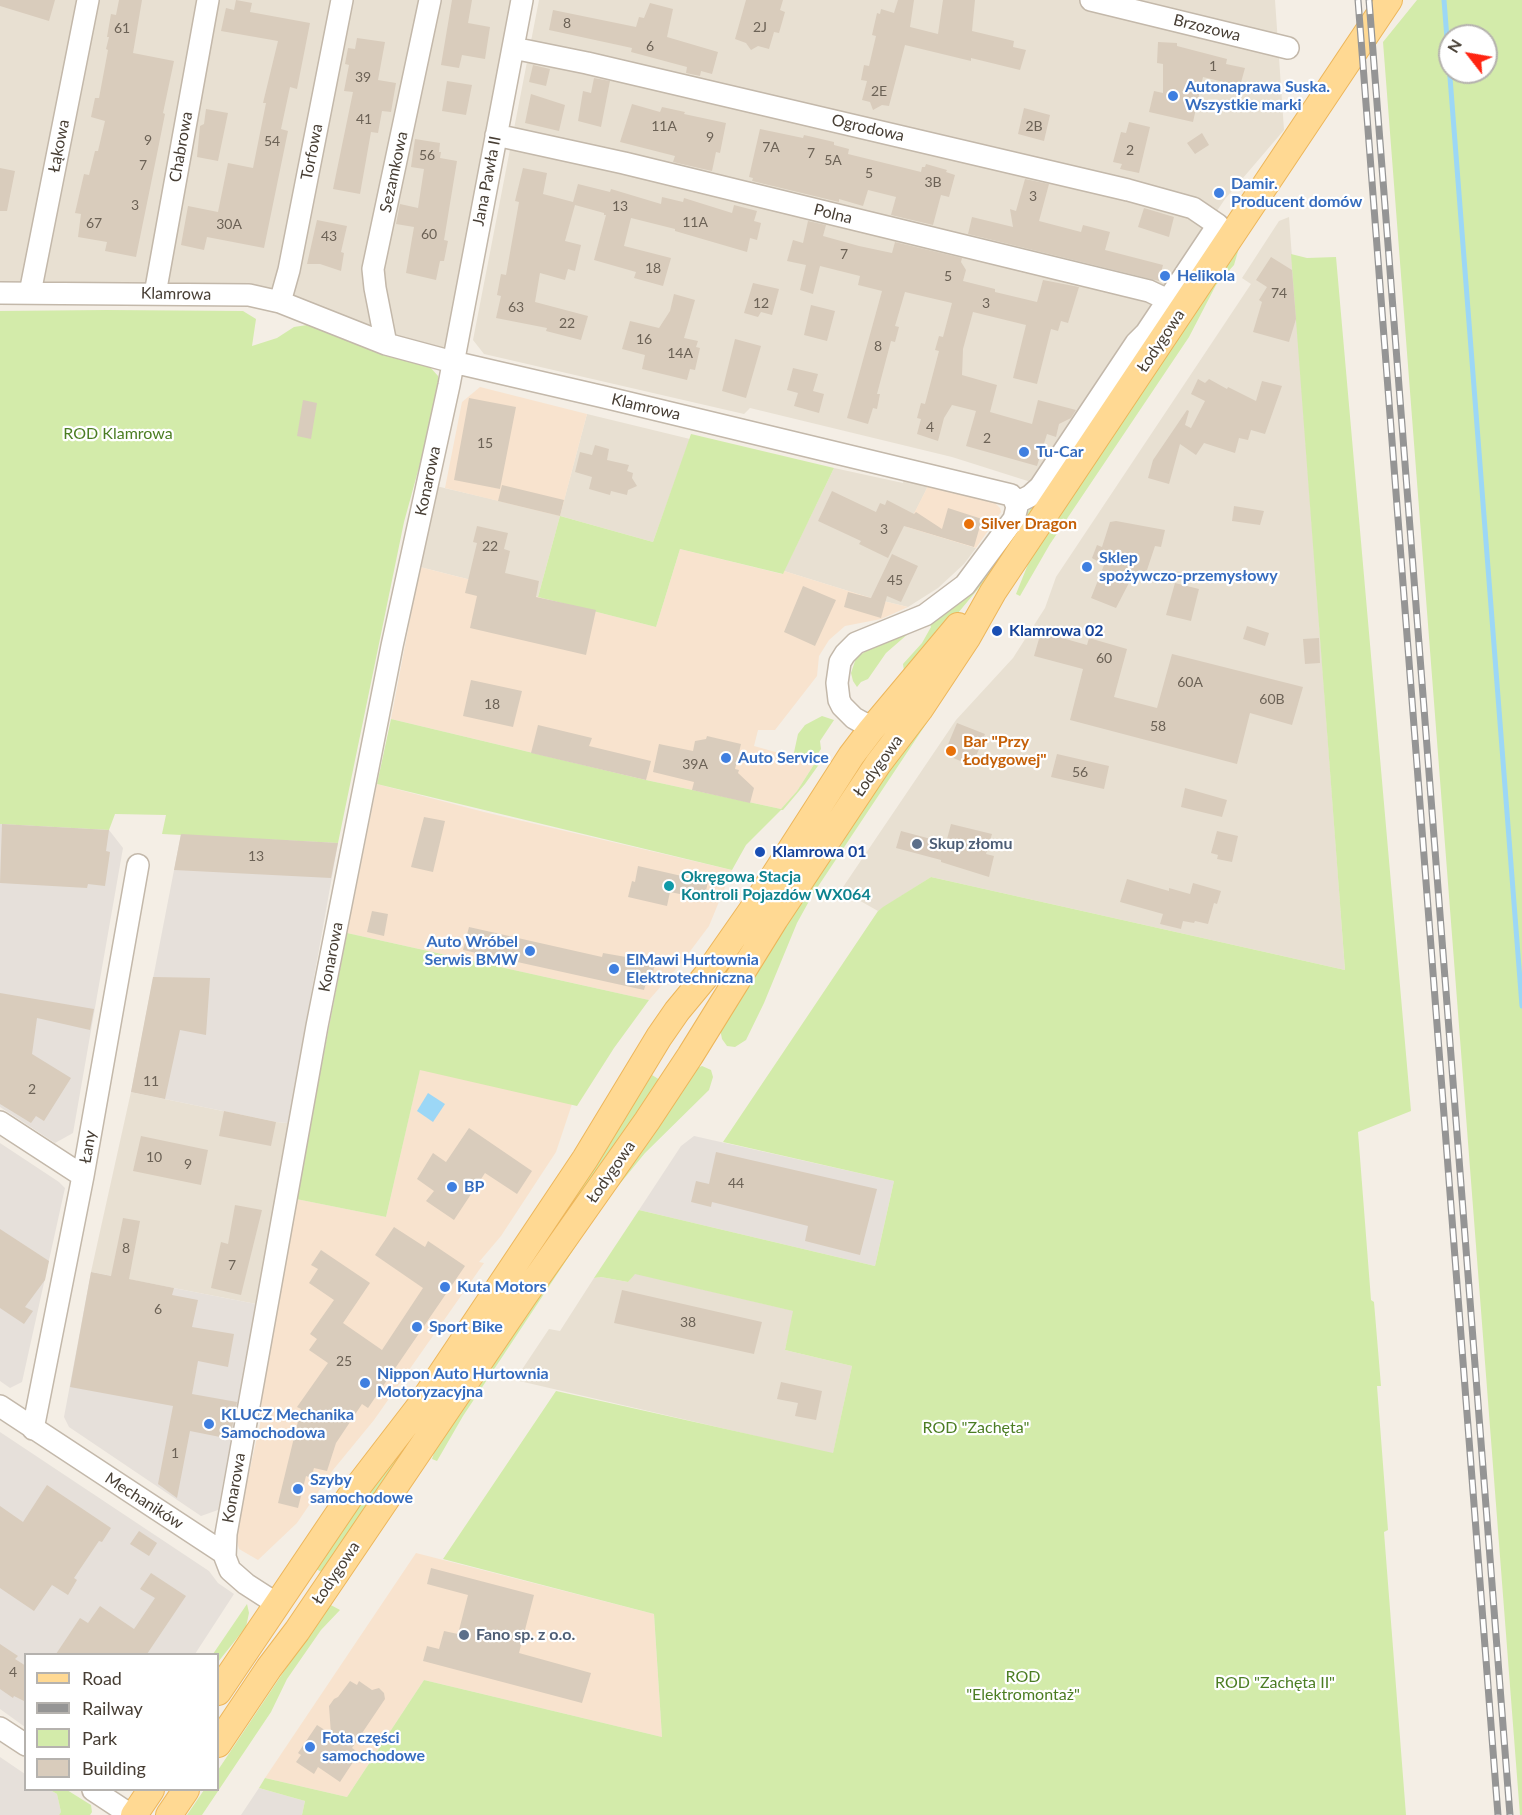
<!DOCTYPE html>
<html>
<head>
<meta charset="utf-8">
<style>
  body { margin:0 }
  #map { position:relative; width:1522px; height:1815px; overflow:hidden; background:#f4eee5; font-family:Lato,sans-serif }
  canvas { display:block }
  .legend { position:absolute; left:24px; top:1653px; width:195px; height:138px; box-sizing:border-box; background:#fff; border:2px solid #b5b2ae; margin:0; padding:8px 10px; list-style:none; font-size:18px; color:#473e34 }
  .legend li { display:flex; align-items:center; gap:12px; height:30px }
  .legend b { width:30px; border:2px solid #b5b2ae }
  .north { position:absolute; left:1438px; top:24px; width:60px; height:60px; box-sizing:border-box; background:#fff; border:2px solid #b5b2ae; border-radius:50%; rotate:301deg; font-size:16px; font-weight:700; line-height:24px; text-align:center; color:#473e34 }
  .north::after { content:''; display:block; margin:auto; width:21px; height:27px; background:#ff2411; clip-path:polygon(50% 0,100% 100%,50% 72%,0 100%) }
</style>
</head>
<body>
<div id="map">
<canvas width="1522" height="1815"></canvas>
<ul class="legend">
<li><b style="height:8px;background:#ffd993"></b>Road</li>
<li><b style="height:8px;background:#959595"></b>Railway</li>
<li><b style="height:16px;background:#d3ebaa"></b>Park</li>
<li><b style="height:16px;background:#d9ccbc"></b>Building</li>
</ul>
<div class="north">N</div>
</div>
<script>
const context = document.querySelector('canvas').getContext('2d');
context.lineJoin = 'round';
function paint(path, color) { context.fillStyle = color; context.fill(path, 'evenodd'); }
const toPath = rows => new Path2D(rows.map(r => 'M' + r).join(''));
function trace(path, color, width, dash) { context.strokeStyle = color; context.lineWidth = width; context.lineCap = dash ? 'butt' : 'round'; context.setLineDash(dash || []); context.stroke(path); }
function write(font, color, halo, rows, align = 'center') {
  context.font = font + ' Lato,sans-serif'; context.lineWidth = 4.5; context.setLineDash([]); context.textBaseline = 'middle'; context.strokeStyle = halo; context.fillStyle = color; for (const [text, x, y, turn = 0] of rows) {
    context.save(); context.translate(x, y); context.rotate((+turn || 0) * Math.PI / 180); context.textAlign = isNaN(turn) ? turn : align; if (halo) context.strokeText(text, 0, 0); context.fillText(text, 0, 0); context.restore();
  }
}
paint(toPath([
  [0,0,520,0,450,359,278,299,0,290],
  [539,0,1275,0,1284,130,1225,199,1034,483,952,457,750,408,744,414,484,354,473,340],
  [1289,217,1345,970,931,877,878,911,841,890,956,720,1013,658,1045,608,1056,577,1251,284,1242,278,1279,221],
  [587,414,690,439,653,542,560,516,538,597,420,567,436,486,560,515],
  [834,468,903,483,904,480,928,486,908,527,976,548,964,564,938,588,908,607,871,598,784,571],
  [131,1092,276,1122,288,1123,256,1304,91,1272],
  [634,1273,794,1311,785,1350,852,1366,833,1454,515,1380,549,1329,560,1331,594,1278,601,1277,628,1282]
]), '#e8e0d2');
paint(toPath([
  [480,387,587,414,560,516,445,488,462,402],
  [928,486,992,500,1000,508,1001,512,976,548,907,527],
  [680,549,782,574,784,571,871,598,908,607,881,619,845,626,829,640,819,656,817,676,775,730,758,730,754,746,815,763,797,791,781,809,646,780,391,719,420,567,656,627],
  [377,784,484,812,732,870,709,926,682,962,649,1000,347,933],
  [420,1069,572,1104,556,1152,501,1236,479,1262,484,1263,374,1420,333,1470,297,1523,258,1560,239,1549,235,1534,261,1420,262,1372,296,1199,386,1217],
  [416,1553,654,1614,662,1737,424,1680,347,1797,265,1778]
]), '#f8e3ce');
paint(toPath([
  [0,824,109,830,123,848,73,1133,55,1143,0,1107],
  [181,834,338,843,288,1123,276,1122,131,1092],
  [694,1136,894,1181,875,1266,639,1210,681,1146],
  [0,1143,59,1182,65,1188,22,1382,10,1388,0,1381],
  [91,1272,256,1304,218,1510,201,1516,69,1427,64,1417],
  [0,1432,209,1571,218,1583,234,1594,195,1654,26,1654,25,1727,0,1709],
  [0,1757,25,1774,26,1790,50,1790,57,1794,61,1812,59,1815,0,1815],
  [259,1788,305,1801,302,1815,241,1815]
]), '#e6e0da');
paint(toPath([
  [1417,0,1522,0,1522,1815,1520,1815,1383,42],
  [1450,36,1486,36,1486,72,1450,72],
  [1237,247,1239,248,1234,265,1216,285,1189,337,1050,544,1020,596,1016,594,1031,557],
  [1291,254,1307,258,1336,257,1411,1111,1358,1132,1371,1300,1374,1302,1381,1386,1377,1386,1388,1530,1384,1532,1406,1815,302,1815,305,1801,259,1788,265,1778,347,1797,424,1680,662,1737,654,1614,443,1559,556,1391,833,1453,852,1366,785,1350,793,1311,635,1274,628,1282,601,1277,594,1278,639,1210,875,1266,894,1181,723,1142,878,911,883,907,931,877,1345,970],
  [106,310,243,311,256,319,252,346,277,338,294,327,307,325,390,357,430,367,438,376,441,387,404,522,338,843,162,834,166,815,115,814,109,830,0,824,0,311],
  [1109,393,997,566,909,672,901,675,904,671,903,664,922,643,931,627,929,622,1024,518],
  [691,434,834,468,783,574,680,549,656,627,538,597,560,516,653,542],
  [909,633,886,653,868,679,861,682,857,687,853,681,851,673,856,658,866,651],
  [822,716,834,720,820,741,821,749,814,759,820,763,805,784,783,810,781,810,746,845,732,870,377,784,391,719,646,780,781,809,797,791,815,763,793,757,798,734,805,725],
  [924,718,928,721,813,894,797,923,764,1003,746,1040,735,1047,727,1046,722,1039,720,1029,722,1016],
  [347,933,649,1000,614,1048,577,1106,420,1070,386,1217,296,1199],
  [702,1066,711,1070,713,1077,709,1090,645,1153,605,1202,463,1416,437,1461,432,1459,437,1444,697,1068],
  [652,1075,660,1080,569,1216,514,1289,323,1573,313,1567,421,1420],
  [247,1604,249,1613,246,1627,218,1662,218,1654,213,1654],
  [329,1604,340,1610,321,1630,287,1679,271,1712,202,1815,187,1815,204,1790,218,1790,218,1770],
  [50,1790,67,1790,91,1805,92,1812,90,1815,59,1815,61,1812,57,1794]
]), '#d3ebaa');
paint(toPath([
  [428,1093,445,1104,433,1122,417,1111]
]), '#9cd7f6');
trace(toPath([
  [1444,0,1522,1006]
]), '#9cd7f6', 5);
paint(toPath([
  [0,0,55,0,49,21,0,6],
  [119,0,142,0,133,53,174,61,163,113,165,114,157,154,136,257,105,251,107,242,78,237,81,214,75,213,84,174,89,175,95,151,98,151,105,121,91,117,95,98,99,98,108,50,106,49,109,37,107,37,111,14,116,15],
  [236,0,252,3,250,12,310,23,297,89,290,87,281,129,288,131,264,248,207,237,204,250,181,245,188,206,218,212,228,163,253,168,266,103,263,103,278,41,221,31,226,8,234,10],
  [452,0,472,0,468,23,490,27,485,59,462,55,459,68,441,65],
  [746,0,783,0,780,10,785,12,779,33,774,32,769,49,758,46,751,50,746,43,735,39],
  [898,0,914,0,910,27,938,34,943,0,975,0,972,31,1014,41,1013,47,1026,50,1020,70,971,58,971,61,905,45,889,106,882,105,873,110,870,102,862,100,867,81,861,80,864,65,869,66,876,36,872,35,877,13,880,14,881,9,894,13],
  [650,3,673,9,667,37,718,52,712,74,701,71,700,76,686,73,687,67,631,52,632,48,549,30,553,10,636,27,639,17,644,18],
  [357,38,385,42,378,80,396,83,391,112,382,111,378,133,371,132,360,194,333,189,353,92,344,91,349,65,345,64,348,48,355,49],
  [1158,42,1177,43,1177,46,1227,59,1226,64,1245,68,1240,86,1203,77,1193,122,1149,112,1154,91,1163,93,1163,64,1157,63],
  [533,65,550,69,546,86,529,82],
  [594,78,610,81,601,127,578,121,583,91,591,93],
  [447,81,472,85,466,115,442,111],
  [531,94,565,105,559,131,525,123],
  [632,104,660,112,662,107,685,112,684,114,726,123,720,153,716,152,712,171,673,162,675,156,620,142],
  [1024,108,1050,115,1044,141,1018,134],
  [206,109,228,113,218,161,197,157,200,126,204,124],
  [1129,122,1150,127,1139,173,1120,169,1122,164,1113,162,1121,132,1126,133],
  [760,129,803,138,804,135,834,142,834,145,849,149,848,154,921,172,922,167,925,167,926,164,947,170,946,172,955,175,949,197,941,195,933,225,891,215,896,197,868,190,863,206,839,199,839,202,752,181,753,178,749,177],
  [1202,133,1209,145,1195,154,1187,143],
  [415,139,440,143,439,152,441,152,440,158,457,161,444,240,448,241,444,261,440,261,436,280,406,273,414,227,396,224,400,204,418,208,424,169,411,167],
  [0,168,15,171,7,211,0,211],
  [523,168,547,173,543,194,573,202,578,184,610,192,611,189,661,204,662,197,683,202,684,198,732,213,734,205,757,211,754,221,761,223,757,240,750,238,747,252,675,231,675,229,631,218,624,246,671,258,663,286,634,278,636,272,594,260,606,215,604,215,604,213,575,205,565,241,581,245,575,271,568,269,565,280,540,273,535,302,588,316,581,340,546,331,547,328,496,318,501,296,497,295,501,274,506,275,519,202,515,201],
  [1025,179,1049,184,1039,221,1081,232,1083,225,1110,232,1105,250,1163,265,1159,281,968,234,972,217,1013,227,1010,209,1016,211],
  [1144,208,1174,217,1169,237,1138,227],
  [317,220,347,226,341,252,344,253,341,271,320,264,307,264],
  [808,221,826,225,823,236,859,246,892,253,895,242,962,258,961,262,966,270,963,281,995,289,995,292,1037,302,1043,280,1079,287,1068,323,1061,321,1058,331,1051,329,1037,384,1013,378,1026,325,973,312,963,349,962,375,997,385,990,412,1032,424,1038,400,1076,410,1071,418,1059,424,1056,437,1047,434,1037,466,966,446,976,411,952,405,944,418,938,441,917,434,921,419,917,418,921,403,925,404,939,351,935,350,939,336,943,337,952,303,905,292,895,326,899,327,895,342,891,341,877,394,880,394,877,409,873,408,868,424,847,418,882,291,858,285,860,276,820,266,813,294,800,290,806,265,787,261,793,240,803,243],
  [1271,257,1292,270,1296,319,1289,342,1253,332,1262,302,1259,300,1267,287,1256,280],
  [753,283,779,289,772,315,761,312,758,317,744,313],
  [674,294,695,300,684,338,698,341,696,347,700,348,695,370,690,369,687,380,642,369,645,355,622,349,630,321,659,328,670,311],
  [811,305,835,311,827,341,804,335],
  [735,339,761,346,746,398,722,391],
  [793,368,818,374,813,391,824,394,819,413,794,406,798,393,787,390],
  [1198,379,1205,383,1209,379,1227,389,1228,387,1256,401,1262,381,1282,386,1265,434,1251,430,1248,440,1239,438,1235,453,1204,443,1196,455,1180,444,1169,484,1148,478,1153,460,1187,410,1189,411,1185,425,1191,428,1205,401,1191,394],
  [469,398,516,407,500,489,454,480],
  [303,400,317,403,311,439,297,436],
  [595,445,609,449,607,460,629,465,627,471,633,473,632,478,637,486,628,490,627,495,611,491,610,495,589,489,592,477,575,472,580,452,592,455],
  [502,485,564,500,560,516,498,501],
  [832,491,876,512,880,503,885,505,887,500,914,514,916,512,942,529,948,508,982,519,974,547,904,526,888,558,859,544,861,541,818,521],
  [1234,506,1264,511,1260,525,1232,521],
  [1116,521,1165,530,1161,547,1155,546,1143,582,1132,577,1116,608,1091,598,1104,565,1092,558,1097,545,1102,547,1110,522],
  [477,526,508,533,504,549,510,551,505,573,539,581,536,597,596,610,586,655,470,628,477,596,465,593,477,543,473,542],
  [892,554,918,566,901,602,887,596,881,618,844,607,848,592,871,598],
  [1175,583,1199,589,1191,621,1166,615],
  [803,586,836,600,815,646,784,632],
  [1247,626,1269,633,1265,646,1243,639],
  [1041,632,1087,645,1089,638,1127,649,1114,697,1157,708,1172,654,1303,687,1292,725,1250,713,1237,764,1070,720,1083,669,1034,656],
  [1319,638,1320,663,1305,664,1303,639],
  [471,680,522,691,513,727,463,716],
  [957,723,985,734,972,766,944,754],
  [538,725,592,738,589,746,651,761,646,780,531,753],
  [707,736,741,744,735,769,739,770,738,773,754,788,750,803,692,790,694,782,653,772,659,744,693,751,695,741,706,739],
  [1057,754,1109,766,1104,789,1051,777],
  [1185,788,1227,800,1222,817,1181,807],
  [424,817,445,821,433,872,411,867],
  [2,824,109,830,106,851,110,852,105,886,88,884,87,888,0,883],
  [951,824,992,834,986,854,994,856,989,877,941,862,941,860,896,848,901,831,946,843],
  [1217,831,1238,836,1232,862,1217,859,1218,855,1211,853],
  [181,834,338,843,331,878,174,870],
  [638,866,708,882,704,899,670,892,667,906,628,897,632,881,635,882],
  [1127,879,1169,891,1169,888,1190,894,1193,883,1221,891,1217,904,1214,903,1208,924,1195,921,1194,923,1183,921,1181,929,1160,924,1163,914,1120,902],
  [372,911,388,914,384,936,367,932],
  [469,927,602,957,603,953,655,962,652,978,646,983,644,990,463,950],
  [153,977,210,978,206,1035,180,1030,165,1099,131,1092],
  [0,993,94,1009,90,1030,37,1018,32,1054,71,1078,44,1121,36,1116,31,1123,0,1104],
  [224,1111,276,1122,271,1146,219,1136],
  [469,1128,532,1171,517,1194,485,1173,454,1220,426,1201,434,1191,417,1179,433,1153,446,1162],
  [141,1136,208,1150,201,1185,133,1171],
  [716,1152,877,1189,860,1255,805,1241,808,1226,712,1202,711,1207,691,1202,696,1181,709,1184],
  [235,1205,262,1210,241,1295,211,1288,221,1242,228,1244],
  [123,1218,140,1221,129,1279,174,1288,172,1295,198,1300,192,1327,234,1334,228,1367,198,1361,192,1394,237,1402,230,1439,190,1431,177,1498,158,1484,173,1406,70,1387,91,1272,111,1276],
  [394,1227,425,1247,428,1241,465,1266,368,1408,362,1404,336,1443,327,1471,314,1468,311,1478,306,1476,298,1508,278,1503,301,1409,297,1407,328,1363,309,1350,317,1339,310,1334,334,1300,309,1283,318,1269,311,1265,321,1250,370,1283,343,1323,382,1350,423,1288,375,1255],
  [0,1229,49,1261,45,1280,25,1307,33,1311,24,1324,0,1308],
  [622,1290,762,1322,754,1354,614,1323],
  [781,1382,822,1391,816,1420,795,1416,798,1403,777,1399],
  [47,1485,111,1528,102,1542,99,1541,74,1578,77,1580,68,1595,52,1585,34,1611,0,1588,0,1506,23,1522],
  [139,1531,157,1543,149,1556,130,1544],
  [431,1568,534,1595,519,1653,591,1673,582,1703,423,1661,427,1646,439,1649,444,1631,458,1634,468,1595,427,1584],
  [151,1573,186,1596,147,1654,56,1654,80,1618,88,1623,100,1606,134,1629,155,1598,140,1589],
  [0,1644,18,1656,15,1659,26,1666,26,1702,14,1696,13,1698,0,1689],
  [350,1681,357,1685,359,1681,372,1690,379,1688,384,1693,385,1699,352,1748,359,1753,340,1782,318,1767,314,1774,296,1762,301,1755,298,1753,317,1725,331,1734,329,1706,334,1699,338,1697]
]), '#d9ccbc');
const minor = toPath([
  [1091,0,1288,48],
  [513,48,587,63,1128,190,1193,208,1218,225,1146,333,1136,343,1040,487,1030,496,1016,503],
  [496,135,624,163,1149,291,1168,300],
  [0,293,249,295,280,302,386,344,453,362,604,397,1011,495,1014,499,1017,507,1014,519,965,585,925,615,856,643,845,654,840,662,837,683,839,700,842,706,854,718,863,723,874,725],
  [30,293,88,0],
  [155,294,208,0],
  [280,302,289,270,342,0],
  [386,344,375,288,373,269,430,0],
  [0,1122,83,1176],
  [0,1406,225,1554],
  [33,1429,83,1176,138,865],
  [277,1604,246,1584,230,1570,225,1557,226,1534,317,1026,392,646,449,385,522,0],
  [0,1728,26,1745],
  [93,1790,131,1815]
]);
const major = toPath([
  [218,1692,349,1498,419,1407,585,1159,659,1037,677,1011,706,976,752,910,851,756,870,731,958,626],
  [218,1744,269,1668,297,1631,524,1296,647,1121,690,1056,775,919,878,764,920,709,967,638,993,592,1389,0],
  [134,1815,151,1790],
  [169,1815,186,1790]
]);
trace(minor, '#c3b8aa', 24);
trace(major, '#edb65a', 28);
trace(minor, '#fff', 21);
trace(major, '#ffd993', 26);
const rail = toPath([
  [1358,0,1498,1815],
  [1369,0,1510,1815]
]);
trace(rail, '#959595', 7);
trace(rail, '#fff', 4.5, [14]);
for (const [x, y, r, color] of [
  [1173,96,6,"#3f7fe0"],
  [1219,193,6,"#3f7fe0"],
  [1165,276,6,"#3f7fe0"],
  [1024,452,6,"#3f7fe0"],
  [969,524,6,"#e8710a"],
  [1087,567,6,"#3f7fe0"],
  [997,631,6,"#1a4fb4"],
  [951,751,6,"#e8710a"],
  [726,758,6,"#3f7fe0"],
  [917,844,6,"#5c6f8a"],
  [760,852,6,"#1a4fb4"],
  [669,886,6,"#0f9aa8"],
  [530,951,6,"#3f7fe0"],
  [614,969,6,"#3f7fe0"],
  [452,1187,6,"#3f7fe0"],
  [445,1287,6,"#3f7fe0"],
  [417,1327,6,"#3f7fe0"],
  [365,1383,6,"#3f7fe0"],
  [209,1424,6,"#3f7fe0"],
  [298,1489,6,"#3f7fe0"],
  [464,1635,6,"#5c6f8a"],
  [310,1747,6,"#3f7fe0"]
]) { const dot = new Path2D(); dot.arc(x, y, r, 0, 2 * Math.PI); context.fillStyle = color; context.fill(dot); trace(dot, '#fff', 2); }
write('14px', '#6c6256', null, [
  ["8",567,23],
  ["2J",760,27],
  ["61",122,28],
  ["6",650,46],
  ["1",1213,66],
  ["39",363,77],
  ["2E",879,91],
  ["41",364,119],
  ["11A",664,126],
  ["2B",1034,126],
  ["9",710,137],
  ["9",148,140],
  ["54",272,141],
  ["7A",771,147],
  ["2",1130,150],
  ["7",811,153],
  ["56",427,155],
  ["5A",833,160],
  ["7",143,165],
  ["5",869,173],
  ["3B",933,182],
  ["3",1033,196],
  ["3",135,205],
  ["13",620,206],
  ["11A",695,222],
  ["67",94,223],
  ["30A",229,224],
  ["60",429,234],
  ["43",329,236],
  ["7",844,254],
  ["18",653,268],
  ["5",948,276],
  ["74",1279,293],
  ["12",761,303],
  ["3",986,303],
  ["63",516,307],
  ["22",567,323],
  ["16",644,339],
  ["8",878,346],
  ["14A",680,353],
  ["4",930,427],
  ["2",987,438],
  ["15",485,443],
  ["3",884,529],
  ["22",490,546],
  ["45",895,580],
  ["60",1104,658],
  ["60A",1190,682],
  ["60B",1272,699],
  ["18",492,704],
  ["58",1158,726],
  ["39A",695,764],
  ["56",1080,772],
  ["13",256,856],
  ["11",151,1081],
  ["2",32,1089],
  ["10",154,1157],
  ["9",188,1164],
  ["44",736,1183],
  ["8",126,1248],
  ["7",232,1265],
  ["6",158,1309],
  ["38",688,1322],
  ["25",344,1361],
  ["1",175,1453],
  ["4",13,1672]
]);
write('16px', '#473e34', '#fff', [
  ["Brzozowa",1207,28,14],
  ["Ogrodowa",868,128,13],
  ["Łąkowa",59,146,-79],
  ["Chabrowa",181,147,-80],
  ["Torfowa",312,152,-79],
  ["Sezamkowa",394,172,-78],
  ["Jana Pawła II",487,181,-79],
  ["Polna",833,214,14],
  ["Klamrowa",176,294,1],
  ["Łodygowa",1161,341,-56],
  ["Klamrowa",646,407,13],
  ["Konarowa",428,481,-78],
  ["Łodygowa",878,766,-54],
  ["Konarowa",331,957,-79],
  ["Łany",88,1147,-80],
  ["Łodygowa",611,1172,-55],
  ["Konarowa",234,1488,-80],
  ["Mechaników",144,1501,33],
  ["Łodygowa",336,1573,-56]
]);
write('bold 16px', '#366cbe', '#fff', [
  ["Autonaprawa Suska.",1185,87],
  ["Wszystkie marki",1185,105],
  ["Damir.",1231,184],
  ["Producent domów",1231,202],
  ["Helikola",1177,276],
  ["Tu-Car",1036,452],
  ["Sklep",1099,558],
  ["spożywczo-przemysłowy",1099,576],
  ["Auto Service",738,758],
  ["Auto Wróbel",518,942,"right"],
  ["Serwis BMW",518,960,"right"],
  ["ElMawi Hurtownia",626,960],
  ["Elektrotechniczna",626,978],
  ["BP",464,1187],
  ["Kuta Motors",457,1287],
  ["Sport Bike",429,1327],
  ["Nippon Auto Hurtownia",377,1374],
  ["Motoryzacyjna",377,1392],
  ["KLUCZ Mechanika",221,1415],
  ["Samochodowa",221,1433],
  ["Szyby",310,1480],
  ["samochodowe",310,1498],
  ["Fota części",322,1738],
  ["samochodowe",322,1756]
], 'left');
write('16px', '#4b7d23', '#fff', [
  ["ROD Klamrowa",118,434],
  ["ROD \"Zachęta\"",976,1428],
  ["ROD",1023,1677],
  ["\"Elektromontaż\"",1023,1695],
  ["ROD \"Zachęta II\"",1275,1683]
]);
write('bold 16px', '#c56008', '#fff', [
  ["Silver Dragon",981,524],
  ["Bar \"Przy",963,742],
  ["Łodygowej\"",963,760]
], 'left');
write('bold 16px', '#164399', '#fff', [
  ["Klamrowa 02",1009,631],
  ["Klamrowa 01",772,852]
], 'left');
write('bold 16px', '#4e5e75', '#fff', [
  ["Skup złomu",929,844],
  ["Fano sp. z o.o.",476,1635]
], 'left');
write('bold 16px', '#0d838f', '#fff', [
  ["Okręgowa Stacja",681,877],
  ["Kontroli Pojazdów WX064",681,895]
], 'left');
</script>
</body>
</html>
